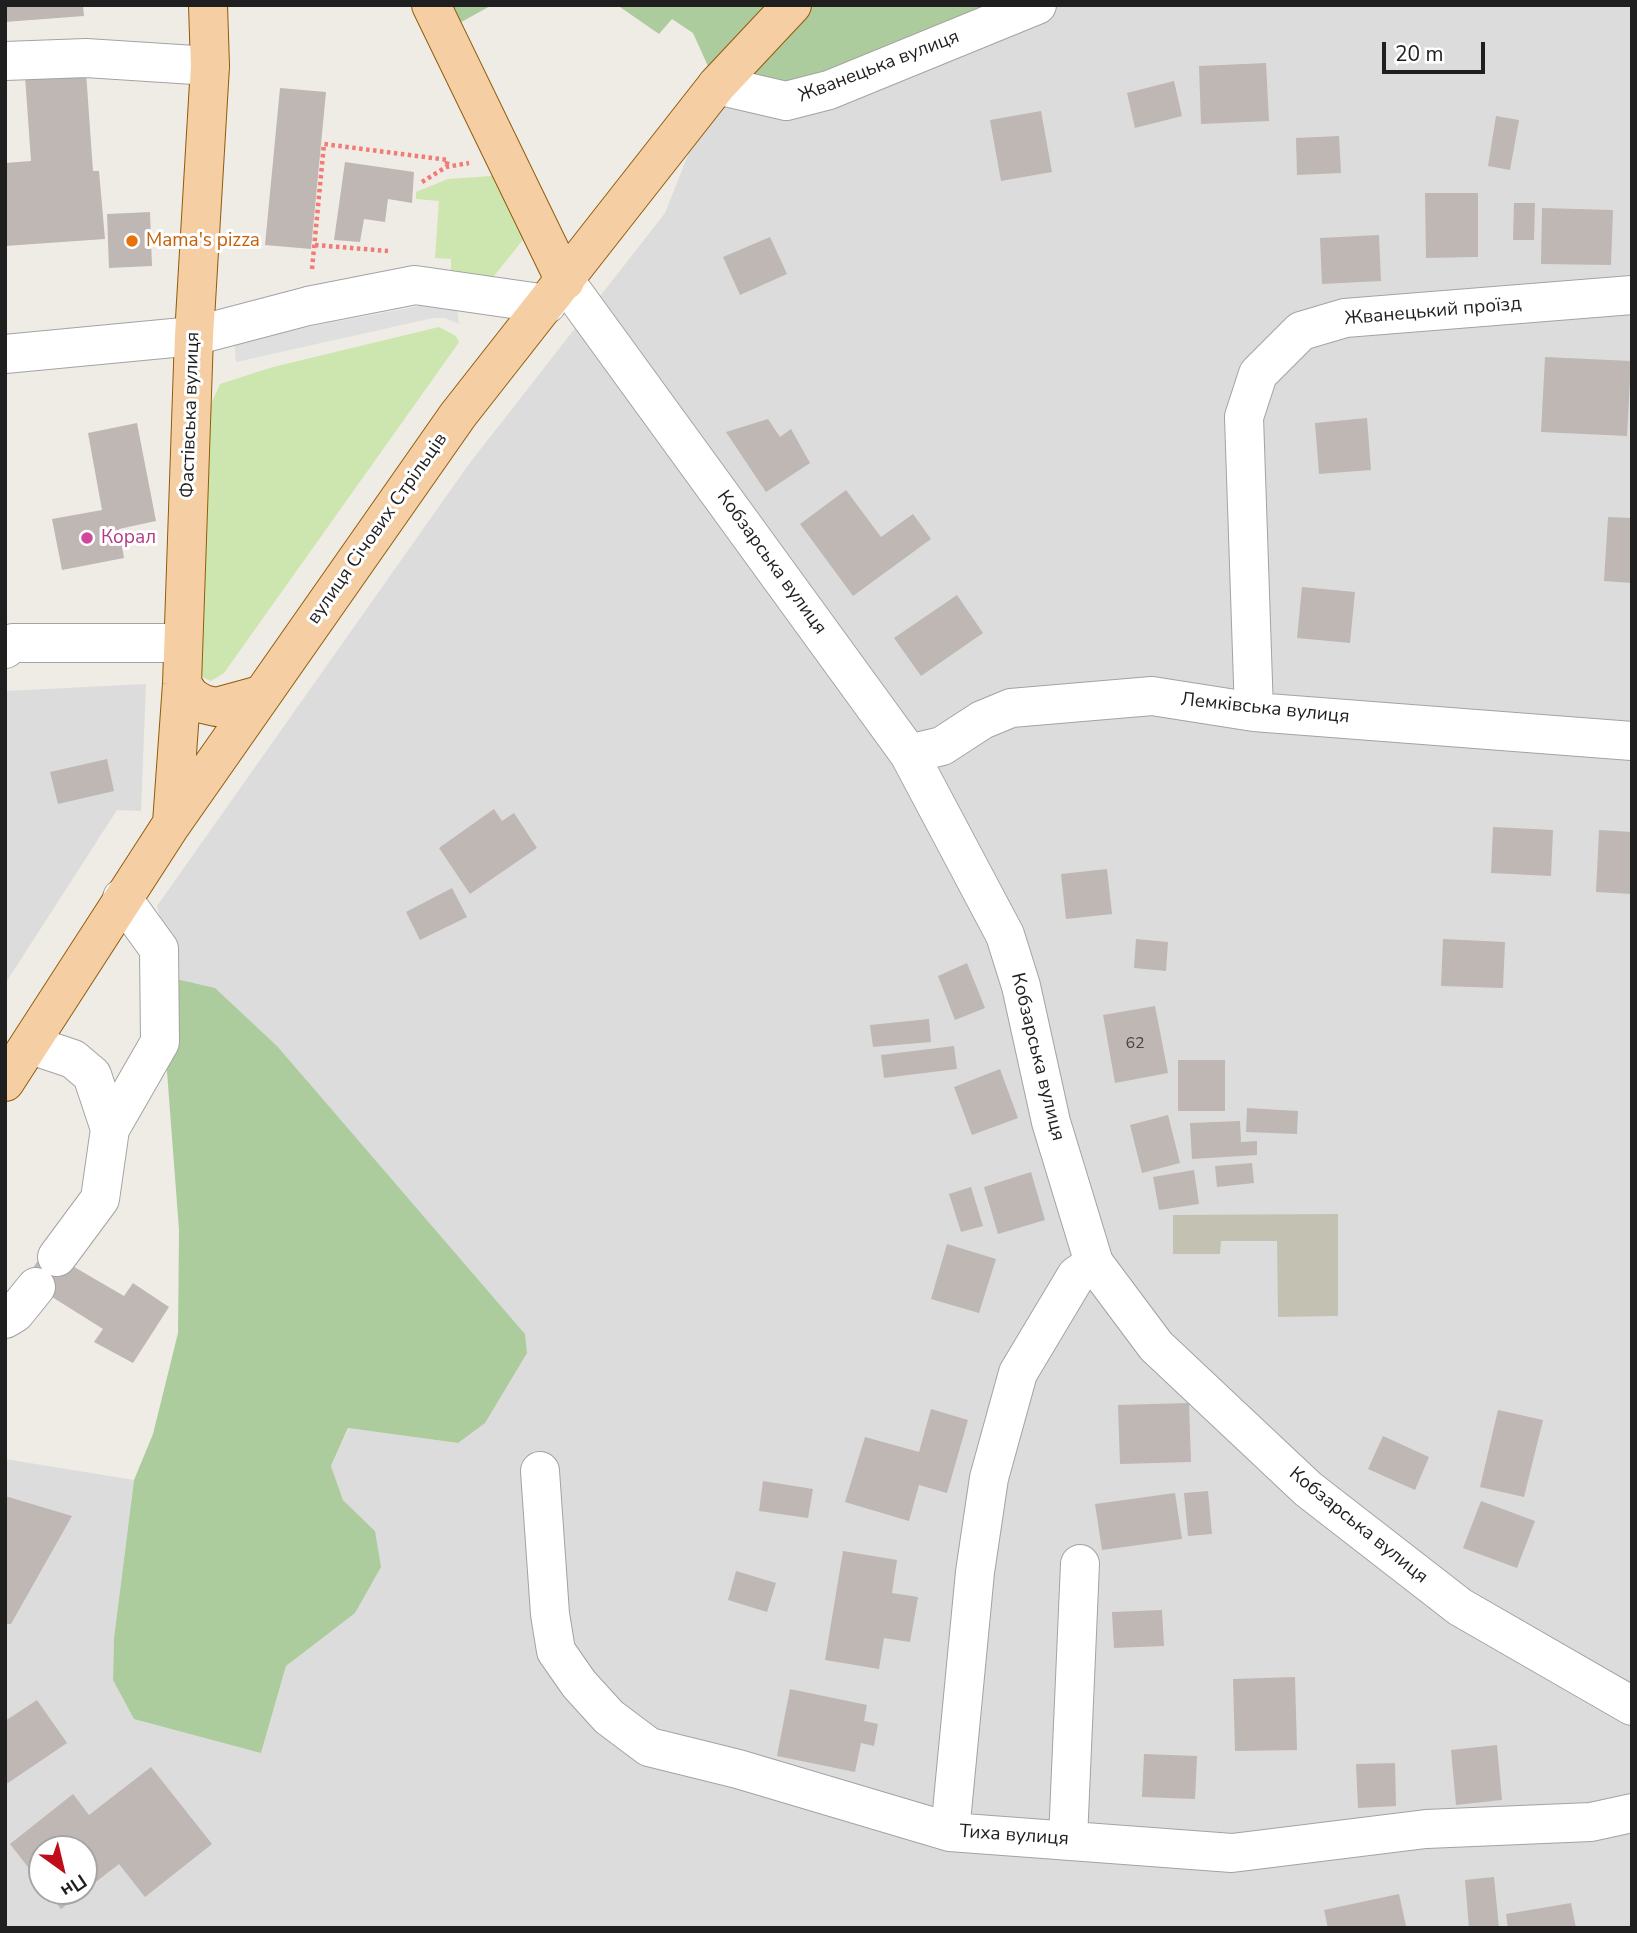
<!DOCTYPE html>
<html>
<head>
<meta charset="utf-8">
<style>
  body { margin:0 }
  #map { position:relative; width:1637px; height:1933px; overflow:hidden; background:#efece6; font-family:"Nunito Sans",sans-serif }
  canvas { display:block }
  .frame { position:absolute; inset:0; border:7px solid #1f1f1f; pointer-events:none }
  .north { position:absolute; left:28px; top:1835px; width:70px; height:70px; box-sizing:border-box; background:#fff; border:2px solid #a5a5a5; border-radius:50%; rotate:146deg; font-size:19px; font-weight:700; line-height:28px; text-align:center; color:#1f1f1f }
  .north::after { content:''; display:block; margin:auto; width:24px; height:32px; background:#c10d17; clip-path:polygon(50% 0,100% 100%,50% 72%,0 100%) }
  .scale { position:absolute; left:1382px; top:42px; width:103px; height:32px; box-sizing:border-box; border:4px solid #1f1f1f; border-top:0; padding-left:9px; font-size:21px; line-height:24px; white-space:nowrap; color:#1f1f1f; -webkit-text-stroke:5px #fff; paint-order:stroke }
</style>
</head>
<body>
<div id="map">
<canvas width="1637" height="1933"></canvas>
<div class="frame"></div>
<div class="north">Пн</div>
<div class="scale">20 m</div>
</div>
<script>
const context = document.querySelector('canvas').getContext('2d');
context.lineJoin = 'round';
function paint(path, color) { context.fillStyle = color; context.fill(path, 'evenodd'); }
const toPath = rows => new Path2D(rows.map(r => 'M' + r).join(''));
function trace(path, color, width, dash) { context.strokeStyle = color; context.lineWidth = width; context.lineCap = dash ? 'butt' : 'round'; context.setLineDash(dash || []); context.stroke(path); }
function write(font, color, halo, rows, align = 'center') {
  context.font = font + ' "Nunito Sans",sans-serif'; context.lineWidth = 6; context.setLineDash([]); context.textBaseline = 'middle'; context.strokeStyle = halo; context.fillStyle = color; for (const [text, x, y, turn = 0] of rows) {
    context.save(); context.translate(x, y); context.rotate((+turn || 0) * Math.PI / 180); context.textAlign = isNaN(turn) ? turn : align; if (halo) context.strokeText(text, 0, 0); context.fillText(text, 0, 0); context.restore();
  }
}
paint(toPath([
  [1032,5,1632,5,1632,1928,5,1928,5,1459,134,1480,114,1638,113,1680,261,1753,286,1666,315,1642,375,1531,343,1500,331,1466,349,1428,458,1443,526,1354,525,1334,278,1047,176,979,157,906,469,464,665,213,716,84],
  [42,1849,84,1849,84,1891,42,1891],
  [146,684,141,811,117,810,5,984,5,691]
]), '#dddcdc');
paint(toPath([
  [1338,1214,1338,1316,1278,1317,1277,1241,1221,1241,1220,1254,1173,1254,1173,1215]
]), '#c3c2b2');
paint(toPath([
  [504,175,530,231,486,286,451,285,451,259,435,258,439,201,416,199,416,192,448,179],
  [439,327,456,336,459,342,455,348,224,673,211,681,198,675,210,406,220,384,273,367]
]), '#cde6af');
paint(toPath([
  [434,5,492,5,447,30],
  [617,5,1032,5,827,88,716,84,693,33,672,19,659,34],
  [176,979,215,988,278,1047,525,1334,527,1353,485,1423,458,1443,348,1428,331,1466,343,1500,375,1531,381,1567,355,1613,286,1666,261,1753,134,1719,113,1680,114,1638,134,1480,153,1434,178,1333,179,1230,165,1045]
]), '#adcc9d');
paint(toPath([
  [456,299,459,324,445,318,433,318,236,362,234,341]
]), '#dfdfdf');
paint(toPath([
  [5,5,83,5,84,16,5,22],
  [1266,63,1269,121,1201,124,1199,66],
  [86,72,93,171,99,171,105,239,5,246,5,163,31,161,25,76],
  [1174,81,1182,116,1135,128,1127,93],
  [280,88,326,92,311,249,265,245],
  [1041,111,1052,172,1001,181,990,120],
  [1496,116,1519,120,1510,170,1488,166],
  [1339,136,1341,173,1297,175,1296,138],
  [345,162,414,172,412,203,388,199,385,222,364,219,360,242,334,240],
  [1425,193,1478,193,1478,257,1426,258],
  [1514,203,1535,203,1534,240,1513,240],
  [1542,208,1613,210,1611,265,1541,264],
  [150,212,152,266,109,268,107,214],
  [1379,235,1381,281,1322,284,1320,238],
  [770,237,787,274,740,295,723,257],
  [1545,357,1631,361,1627,436,1541,432],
  [1367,418,1371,470,1319,474,1315,423],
  [768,419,780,437,791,429,810,463,766,492,726,432],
  [137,423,156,521,119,529,124,558,62,570,52,519,102,510,88,433],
  [846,490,881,537,913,514,931,539,853,596,800,524],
  [1608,517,1632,518,1632,583,1604,581],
  [1302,587,1355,592,1350,643,1297,638],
  [957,595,983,633,921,676,894,638],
  [107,759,114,791,58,804,50,772],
  [494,809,502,821,514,813,537,848,470,894,439,848],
  [1493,827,1553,830,1551,876,1491,873],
  [1599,830,1632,832,1632,894,1596,892],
  [1107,869,1112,914,1066,919,1061,874],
  [452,888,467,917,420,940,406,912],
  [1136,939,1168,942,1166,971,1134,968],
  [1443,939,1505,942,1503,988,1441,986],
  [967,963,985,1008,955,1020,938,976],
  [1155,1006,1168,1073,1115,1083,1103,1015],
  [929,1019,931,1042,873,1047,870,1025],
  [954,1046,957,1069,884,1078,881,1055],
  [1178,1060,1225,1060,1225,1111,1178,1111],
  [1000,1069,1018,1118,972,1135,954,1087],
  [1247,1108,1298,1111,1297,1134,1246,1132],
  [1168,1115,1180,1163,1142,1173,1130,1125],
  [1240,1121,1241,1142,1257,1141,1257,1155,1192,1159,1190,1123],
  [1252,1163,1254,1183,1217,1187,1215,1166],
  [1194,1170,1199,1204,1159,1210,1153,1177],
  [1031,1172,1045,1220,998,1234,984,1187],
  [971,1187,983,1226,961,1232,949,1194],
  [947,1244,996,1259,979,1313,931,1299],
  [45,1250,124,1296,133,1283,169,1307,133,1363,94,1342,103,1329,25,1280],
  [1189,1403,1191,1462,1120,1464,1118,1405],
  [931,1409,968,1420,947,1493,919,1485,909,1521,845,1502,865,1437,919,1452],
  [1498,1410,1543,1420,1524,1497,1480,1487],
  [1383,1436,1429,1457,1415,1490,1368,1469],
  [763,1481,813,1489,808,1518,759,1511],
  [1208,1491,1212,1534,1188,1536,1184,1493],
  [1175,1493,1182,1539,1102,1550,1095,1504],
  [5,1496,72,1516,11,1624,5,1624],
  [1481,1501,1535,1521,1517,1568,1463,1548],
  [843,1551,897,1560,892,1593,918,1597,910,1642,884,1638,879,1669,825,1660],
  [736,1571,776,1583,767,1612,728,1600],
  [1162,1610,1164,1646,1114,1648,1112,1612],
  [1295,1677,1297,1750,1235,1751,1233,1679],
  [790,1689,867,1705,864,1721,878,1724,874,1746,861,1743,855,1772,777,1756],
  [37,1700,67,1743,5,1785,5,1721],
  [1497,1745,1502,1800,1456,1805,1451,1750],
  [1144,1754,1197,1756,1195,1799,1142,1797],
  [1395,1763,1396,1806,1358,1808,1356,1764],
  [151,1767,212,1844,145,1897,119,1864,61,1909,47,1891,84,1891,84,1849,42,1849,42,1885,10,1844,73,1794,89,1815],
  [1494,1877,1499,1928,1469,1928,1465,1880],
  [1399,1894,1406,1926,1328,1928,1324,1910],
  [1571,1903,1576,1928,1508,1928,1506,1914]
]), '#bfb7b3');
const minor = toPath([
  [5,61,86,58,210,66],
  [717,85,786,101,829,90,1037,5],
  [565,281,909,754,1005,935,1021,986,1051,1122,1094,1263,1156,1346,1308,1489,1460,1607,1632,1706],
  [5,354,194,336,308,306,415,285,547,304],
  [5,649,13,643,182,643],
  [1254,712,1244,417,1258,374,1301,331,1345,318,1632,295],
  [909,754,942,746,982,720,1011,708,1152,696,1254,712,1632,741],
  [31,1045,73,1059,92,1075,110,1129],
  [57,1257,100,1199,110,1129,160,1042,159,949,122,898],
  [1094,1263,1076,1276,1018,1373,989,1478,975,1572,950,1832,1232,1853,1426,1829,1591,1822,1632,1813],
  [5,1319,15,1313,36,1287],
  [540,1471,550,1614,556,1651,579,1684,609,1717,649,1747,738,1769,950,1832],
  [1068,1839,1080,1564]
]);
const major = toPath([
  [431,5,565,281],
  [182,684,191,697,203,704,216,707,260,695],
  [172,823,182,684,194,336,210,66,208,5],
  [5,1082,171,825,458,415,717,85,792,5]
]);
trace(minor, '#a3a3a3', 40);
trace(major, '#915c09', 40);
trace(toPath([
  [422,182,446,167,469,163],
  [315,245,388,251],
  [312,269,324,144,448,160,446,167]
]), '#f17b75', 4.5, [3.5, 3.5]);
trace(minor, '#fff', 38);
trace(major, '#f6cea4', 38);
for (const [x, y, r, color] of [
  [132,241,7,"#e8710a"],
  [87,538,7,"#d1479c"]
]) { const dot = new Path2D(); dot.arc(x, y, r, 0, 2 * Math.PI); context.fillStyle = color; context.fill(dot); trace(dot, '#fff', 2.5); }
write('16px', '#474544', null, [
  ["62",1135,1044]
]);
write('19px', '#1f1f1f', '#fff', [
  ["Жванецька вулиця",879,67,-21],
  ["Жванецький проїзд",1433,312,-5],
  ["Фастівська вулиця",191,415,-88],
  ["вулиця Січових Стрільців",378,529,-55],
  ["Кобзарська вулиця",771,563,54],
  ["Лемківська вулиця",1265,709,6],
  ["Кобзарська вулиця",1037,1057,76],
  ["Кобзарська вулиця",1358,1526,39],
  ["Тиха вулиця",1014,1836,4]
]);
write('19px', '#c56008', '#fff', [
  ["Mama's pizza",146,241]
], 'left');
write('19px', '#b23c85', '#fff', [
  ["Корал",101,538]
], 'left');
</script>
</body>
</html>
